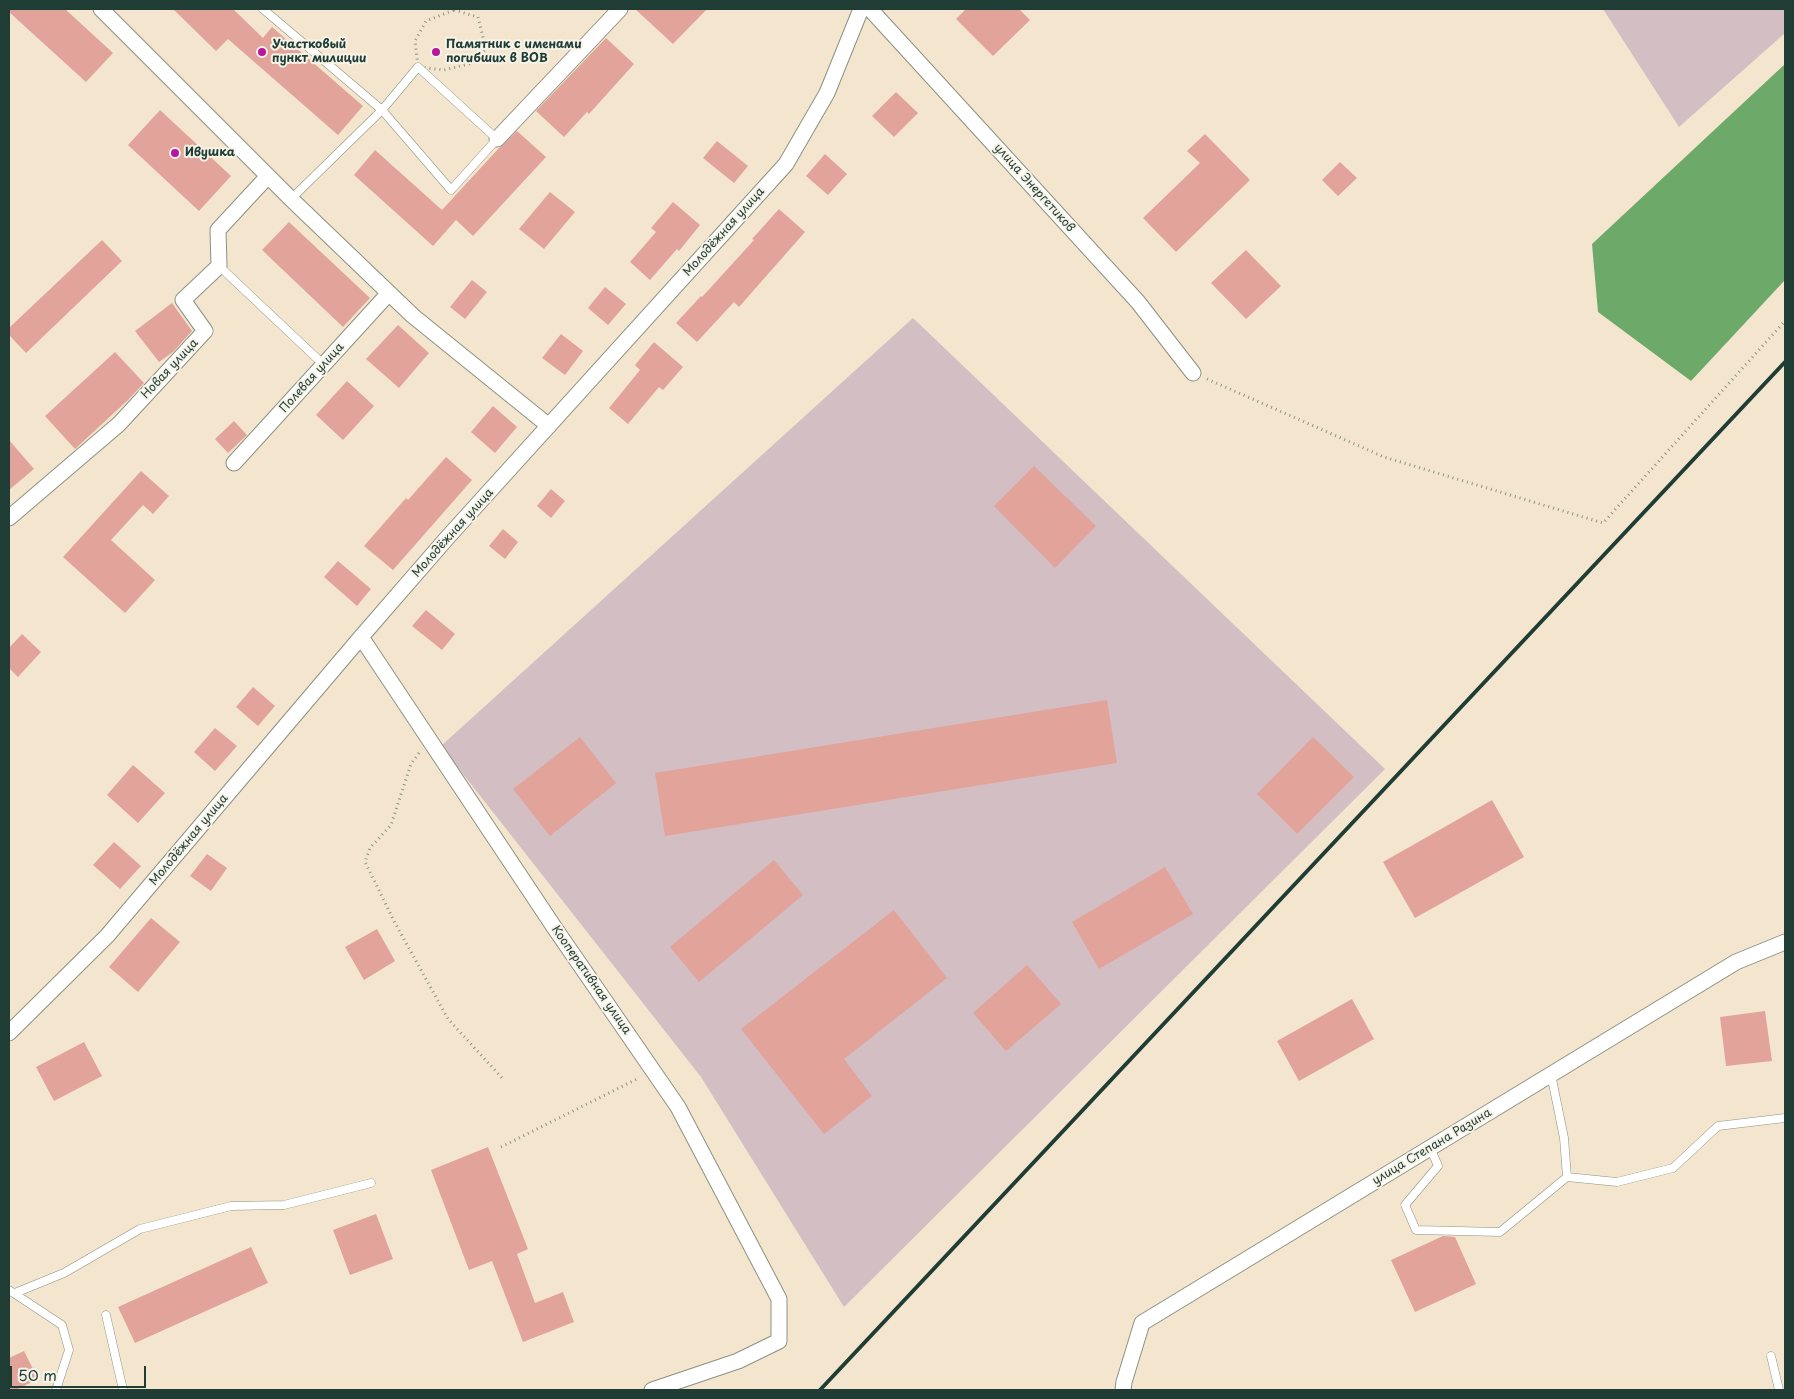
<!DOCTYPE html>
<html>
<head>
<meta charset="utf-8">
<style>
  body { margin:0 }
  #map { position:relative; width:1794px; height:1399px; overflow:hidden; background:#f4e6ce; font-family:"Playpen Sans",sans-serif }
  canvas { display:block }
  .frame { position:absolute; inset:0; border:10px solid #1f3d34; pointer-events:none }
  .scale { position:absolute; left:10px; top:1366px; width:136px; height:22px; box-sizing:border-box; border:2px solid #1f3d34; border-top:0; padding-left:6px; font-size:15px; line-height:18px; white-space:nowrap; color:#1f3d34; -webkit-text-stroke:4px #f7f3e8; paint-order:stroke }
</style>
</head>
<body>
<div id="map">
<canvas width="1794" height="1399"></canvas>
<div class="frame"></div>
<div class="scale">50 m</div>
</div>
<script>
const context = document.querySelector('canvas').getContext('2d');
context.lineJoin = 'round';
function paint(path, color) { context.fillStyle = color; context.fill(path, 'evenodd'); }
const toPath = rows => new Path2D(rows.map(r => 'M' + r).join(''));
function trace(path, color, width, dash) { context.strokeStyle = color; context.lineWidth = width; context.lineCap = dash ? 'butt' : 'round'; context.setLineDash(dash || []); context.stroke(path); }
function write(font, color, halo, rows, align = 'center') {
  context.font = font + ' "Playpen Sans",sans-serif'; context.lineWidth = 4; context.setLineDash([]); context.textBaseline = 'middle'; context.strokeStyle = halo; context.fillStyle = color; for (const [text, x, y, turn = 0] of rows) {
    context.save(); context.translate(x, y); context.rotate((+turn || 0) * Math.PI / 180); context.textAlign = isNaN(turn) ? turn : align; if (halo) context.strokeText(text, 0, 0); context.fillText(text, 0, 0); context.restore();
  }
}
paint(toPath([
  [1603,9,1785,9,1785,33,1679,127],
  [913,318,1385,769,844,1307,701,1077,441,746]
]), '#d2bec3');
paint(toPath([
  [1785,64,1785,280,1691,381,1598,312,1592,244]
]), '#6daa6a');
paint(toPath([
  [9,9,65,9,113,53,86,82,9,12],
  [173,9,233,9,263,38,272,27,363,106,338,135,228,39,216,51],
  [635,9,707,9,673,44],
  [966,9,1019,9,1030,20,993,56,956,19],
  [606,38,634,64,589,114,587,112,564,137,536,111],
  [896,92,918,113,894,137,872,116],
  [160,110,231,176,199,211,128,145],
  [517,131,546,157,473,236,456,220,433,246,354,175,375,150,442,210,499,148],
  [1205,134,1250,180,1176,252,1143,218,1200,163,1187,151],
  [717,141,748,166,734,183,703,158],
  [825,154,847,174,828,195,806,176],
  [1340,162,1357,178,1338,196,1322,180],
  [550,192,575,212,544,249,519,229],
  [673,202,700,225,679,251,677,249,650,280,630,262,656,232,651,228],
  [779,209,805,232,739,307,734,302,697,342,676,323,701,296,702,297,754,240,752,239],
  [289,222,370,298,343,327,262,250],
  [102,240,122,261,26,353,9,335,9,328],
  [1246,250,1281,286,1246,319,1211,283],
  [472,280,487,292,465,319,450,307],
  [605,287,626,304,608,325,588,308],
  [172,303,192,331,173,352,159,362,135,331],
  [398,325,429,353,399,388,366,359],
  [561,334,583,351,565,375,542,358],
  [654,342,683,367,663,390,659,387,628,424,609,408,640,370,635,365],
  [115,352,144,383,128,400,75,449,45,416],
  [347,381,374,406,343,440,316,415],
  [493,406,517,427,495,453,471,432],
  [234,421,247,435,228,453,215,439],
  [9,440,34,469,9,490],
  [446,457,472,480,393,570,364,546,406,498,408,500],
  [1034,466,1096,526,1055,568,994,506],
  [141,471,169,496,153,514,143,505,111,540,155,580,125,613,63,557],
  [551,489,565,501,551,518,537,506],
  [503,529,518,542,505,559,489,546],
  [338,561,371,589,357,606,324,577],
  [426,610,455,634,442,650,412,626],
  [22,634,41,652,18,677,9,668,9,648],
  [253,687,275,706,258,726,236,707],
  [1107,700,1117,763,665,836,655,773],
  [215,728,237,746,215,771,194,752],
  [580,737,616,783,550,836,513,789],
  [1313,737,1354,777,1297,834,1257,794],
  [133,765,165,793,138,823,107,795],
  [1492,800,1524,857,1415,918,1383,862],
  [114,842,141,866,120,889,93,865],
  [207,854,227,868,211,891,190,876],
  [774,860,803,895,699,982,670,947],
  [1165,867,1193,914,1099,969,1072,922],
  [894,910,947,978,844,1059,872,1096,824,1134,741,1029],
  [151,918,180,942,138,992,109,967],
  [377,929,395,961,364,980,345,947],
  [1027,965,1061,1004,1006,1051,973,1013],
  [1352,999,1374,1039,1299,1081,1277,1041],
  [1765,1011,1772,1061,1726,1066,1720,1017],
  [84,1042,102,1076,54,1101,36,1067],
  [488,1147,528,1249,517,1254,535,1303,563,1292,574,1322,523,1342,492,1261,469,1270,431,1170],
  [376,1214,393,1259,350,1275,333,1230],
  [1443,1236,1455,1237,1476,1284,1415,1312,1391,1260],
  [251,1247,268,1283,135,1343,118,1307],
  [24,1351,38,1379,16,1390,9,1390,9,1358]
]), '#e2a39a');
const service = toPath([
  [263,9,382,110,451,190,497,139,418,67,382,110,291,199],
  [219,266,324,365],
  [1551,1074,1564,1138,1567,1177,1617,1182,1673,1168,1718,1126,1785,1118],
  [1430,1147,1438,1166,1405,1205,1416,1230,1500,1232,1567,1177],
  [9,1290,62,1325,69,1350,56,1390],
  [15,1293,64,1273,140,1229,231,1206,284,1205,371,1183],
  [106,1315,123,1390],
  [1771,1356,1779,1390]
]);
const minor = toPath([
  [101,9,291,199,413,316,549,426],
  [870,9,1138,302,1193,373],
  [497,139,620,9],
  [234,463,389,293],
  [9,518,119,424,205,331,183,300,219,266,218,230,268,176],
  [361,637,554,927,678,1107,779,1299,779,1341,738,1361,652,1390],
  [9,1033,107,936,361,637,447,538,786,164,827,93,861,9],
  [1123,1390,1124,1382,1142,1323,1736,962,1785,942]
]);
trace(service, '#8a9281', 9);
trace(minor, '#8a9281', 17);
trace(toPath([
  [454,10,478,17,486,49,469,64,444,70,418,67,415,41,426,21,454,10],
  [1207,379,1384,457,1603,523,1785,321],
  [419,753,411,764,391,825,370,848,365,862,394,921,448,1019,503,1079],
  [501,1147,639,1078]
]), '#8a9281', 3, [1, 4]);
trace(service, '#fff', 8);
trace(minor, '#fff', 15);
trace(toPath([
  [820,1390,1785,362]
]), '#1f3d34', 4);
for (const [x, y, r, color] of [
  [262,52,5,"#b5179e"],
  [436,52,5,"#b5179e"],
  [175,153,5,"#b5179e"]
]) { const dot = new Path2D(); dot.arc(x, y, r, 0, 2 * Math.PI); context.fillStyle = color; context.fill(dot); trace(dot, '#f7f3e8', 2); }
write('bold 12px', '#1f3d34', '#f7f3e8', [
  ["Участковый",272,45],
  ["пункт милиции",272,59],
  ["Памятник с именами",446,45],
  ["погибших в ВОВ",446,59],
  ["Ивушка",185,153]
], 'left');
write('12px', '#1f3d34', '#f7f3e8', [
  ["улица Энергетиков",1034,188,48],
  ["Молодёжная улица",724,232,-48],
  ["Новая улица",170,369,-47],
  ["Полевая улица",312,378,-48],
  ["Молодёжная улица",453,533,-48],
  ["Молодёжная улица",189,840,-50],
  ["Кооперативная улица",591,980,55],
  ["улица Степана Разина",1432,1147,-31]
]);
</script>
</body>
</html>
